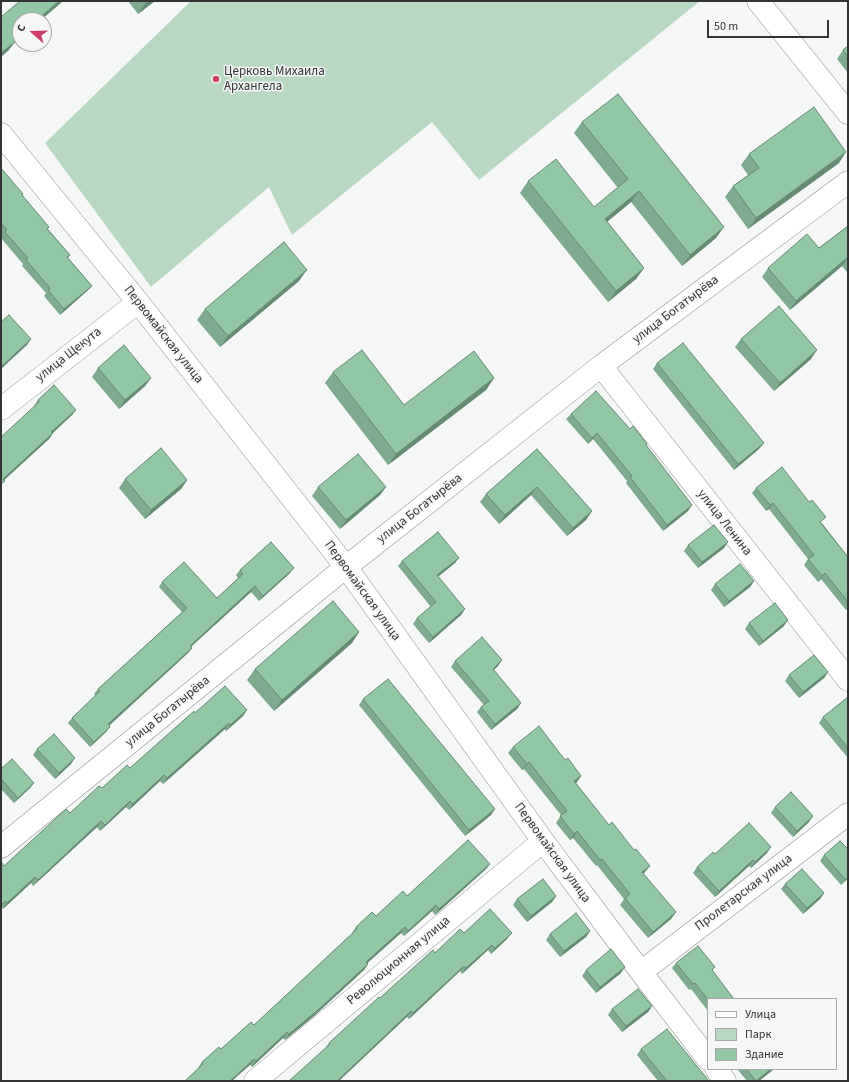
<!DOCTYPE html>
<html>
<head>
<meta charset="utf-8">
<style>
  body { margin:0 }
  #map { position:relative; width:849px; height:1082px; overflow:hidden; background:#f4f7f5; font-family:"Source Sans 3",sans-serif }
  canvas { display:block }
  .frame { position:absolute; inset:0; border:2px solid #333534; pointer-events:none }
  .legend { position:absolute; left:707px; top:998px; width:130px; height:72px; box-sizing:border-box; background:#f4f7f5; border:1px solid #a7a9a8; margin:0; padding:5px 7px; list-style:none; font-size:12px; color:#333534 }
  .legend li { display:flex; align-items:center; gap:8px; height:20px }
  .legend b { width:20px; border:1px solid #a7a9a8 }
  .north { position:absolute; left:12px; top:12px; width:40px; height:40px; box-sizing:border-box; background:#f4f7f5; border:1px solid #a7a9a8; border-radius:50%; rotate:290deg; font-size:11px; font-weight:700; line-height:16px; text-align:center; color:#333534 }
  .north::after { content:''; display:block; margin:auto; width:14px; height:18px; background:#cd3f69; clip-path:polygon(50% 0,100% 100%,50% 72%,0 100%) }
  .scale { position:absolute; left:707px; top:20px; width:122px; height:18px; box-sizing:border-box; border:2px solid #333534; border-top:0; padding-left:5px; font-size:12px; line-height:14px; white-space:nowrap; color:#333534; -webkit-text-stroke:3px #f4f7f5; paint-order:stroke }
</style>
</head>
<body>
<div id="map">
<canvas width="849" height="1082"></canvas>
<div class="frame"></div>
<ul class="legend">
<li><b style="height:5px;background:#fff"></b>Улица</li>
<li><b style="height:11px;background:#b8d8c3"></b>Парк</li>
<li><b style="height:11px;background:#92c7a6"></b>Здание</li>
</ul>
<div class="north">С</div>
<div class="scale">50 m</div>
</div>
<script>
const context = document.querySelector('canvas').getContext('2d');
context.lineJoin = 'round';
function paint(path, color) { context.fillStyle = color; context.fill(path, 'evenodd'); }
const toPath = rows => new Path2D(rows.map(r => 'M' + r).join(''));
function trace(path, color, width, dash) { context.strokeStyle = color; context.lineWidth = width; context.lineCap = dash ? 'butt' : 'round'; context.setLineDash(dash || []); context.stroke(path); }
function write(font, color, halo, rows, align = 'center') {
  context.font = font + ' "Source Sans 3",sans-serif'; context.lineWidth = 3; context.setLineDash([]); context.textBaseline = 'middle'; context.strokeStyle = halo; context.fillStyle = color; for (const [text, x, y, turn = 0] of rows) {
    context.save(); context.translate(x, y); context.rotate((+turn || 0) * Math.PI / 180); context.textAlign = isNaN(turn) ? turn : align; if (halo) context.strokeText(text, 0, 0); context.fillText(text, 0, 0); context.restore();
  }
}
paint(toPath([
  [191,1,700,1,479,180,432,122,292,235,269,187,151,287,45,143]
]), '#b8d8c3');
const minor = toPath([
  [758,1,848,113],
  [1,134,138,302,346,567,543,841,641,972,708,1059],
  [601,366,848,680],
  [1,409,138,302],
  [1,847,346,567,601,366,848,182],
  [641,972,848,814],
  [716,1069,725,1081],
  [255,1081,543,841]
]);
trace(minor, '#8f9290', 23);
trace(minor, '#fff', 22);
paint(toPath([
  [128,1,155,1,138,14],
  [848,46,848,73,837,59,843,50],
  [582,122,716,238,682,266,631,202,607,222,644,268,636,279,608,302,520,193,528,181,594,207,618,188,574,133],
  [749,154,839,163,748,229,725,197,733,186,748,175,741,165],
  [1,168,48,229,70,255,68,258,92,286,87,291,60,315,44,296,46,293,22,266,23,264,1,238,2,235,1,234],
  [848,226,848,273,842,266,790,310,762,277,768,268,819,248],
  [299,281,220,347,197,320,205,309],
  [741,339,811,359,774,391,735,347],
  [657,363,759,449,734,470,653,369],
  [98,368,151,378,145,386,119,409,92,377],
  [333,372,404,405,494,378,486,390,388,465,325,383],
  [38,400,76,410,72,415,53,433,49,439,4,480,34,406],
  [571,414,630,429,647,444,646,445,688,511,663,531,626,483,627,481,593,439,588,444,566,419],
  [537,449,592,511,586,520,567,536,531,495,499,524,480,502,486,494],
  [125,479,187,480,181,489,145,519,119,488],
  [318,487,386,487,380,495,340,529,312,496],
  [756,488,822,523,848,557,848,609,846,610,821,579,818,582,804,565,808,559,769,509,766,511,752,493],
  [688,545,724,548,698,568,684,551],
  [402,561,455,563,438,577,465,609,461,615,429,643,413,624,417,618,431,607,398,566],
  [240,570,290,573,259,601,251,592,191,647,192,648,188,653,109,726,106,732,90,747,68,723,72,718,96,696,94,694,98,689,182,612,159,587,162,582,217,598,238,578,236,575],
  [754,581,750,587,724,607,711,590,715,584],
  [749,623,784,626,759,646,745,629],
  [359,632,352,643,274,711,247,680,255,669],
  [455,661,498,666,494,670,521,703,517,709,491,730,477,712,481,707,484,705,451,667],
  [828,672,824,678,799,698,785,681,789,675],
  [848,697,848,761,847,760,848,758,819,723,823,717],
  [363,699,491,815,465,836,359,705],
  [247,710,243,716,226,731,225,729,163,784,160,781,129,810,126,807,100,831,97,827,33,886,31,883,3,909,2,907,4,866,70,813,130,768,195,713],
  [513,747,565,760,581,776,576,783,645,872,643,874,676,912,671,919,648,938,620,905,624,899,597,865,596,866,573,838,570,840,556,823,561,815,524,769,522,770,508,753],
  [37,749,71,764,55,779,33,755],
  [1,769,34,783,30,788,14,803,1,789],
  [775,807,809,822,793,837,771,813],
  [767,853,751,868,749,866,715,897,693,873,697,867,715,854],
  [824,855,848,879,841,885,820,861],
  [490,864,486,869,435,915,432,911,404,936,401,933,367,963,368,964,364,970,314,1016,285,1040,283,1038,252,1067,250,1065,198,1068,202,1062,254,1025,352,934,352,933,356,927,376,916,407,896],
  [785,884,824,893,820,899,803,914,781,889],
  [556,896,552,902,527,922,513,905,517,899],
  [590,931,586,937,560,957,546,940,550,934],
  [464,933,507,939,491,954,488,950,462,974,460,971,409,1019,407,1017,326,1047,329,1043,380,998,435,953],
  [676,963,712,971,708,999,708,1011,691,989,689,990,672,968],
  [586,970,621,973,596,993,582,976],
  [652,1006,648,1012,622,1032,608,1015,612,1009],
  [641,1049,709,1081,658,1081,637,1055],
  [738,1069,774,1069,759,1081,747,1081,738,1070]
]), '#7eab8f');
paint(toPath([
  [59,1,62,1,61,3,41,20,37,20],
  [149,1,155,1,138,14,146,3],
  [20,34,20,38,15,42,9,50,1,57,1,53],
  [846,152,839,163,748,229,756,218],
  [639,191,631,202,597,230,605,219],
  [724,227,716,238,682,266,690,255],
  [848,257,842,266,790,310,796,301],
  [644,268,636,279,608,302,616,291],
  [307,270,299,281,220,347,228,336],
  [92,286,87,291,60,315,64,309],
  [31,339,27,345,1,369,1,367],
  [817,350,811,359,774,391,780,383],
  [151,378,145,386,119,409,125,400],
  [494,378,486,390,388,465,396,454],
  [76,410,72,415,47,438,51,432],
  [53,433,49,439,1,483,3,479],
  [597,433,593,439,588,444,592,438],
  [764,443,759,449,734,470,738,464],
  [187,480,181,489,145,519,151,510],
  [386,487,380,495,340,529,346,520],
  [537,487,531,495,499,524,505,515],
  [773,503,769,509,766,511,770,505],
  [692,505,688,511,663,531,667,525],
  [592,511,586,520,567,536,573,528],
  [728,542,724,548,698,568,702,562],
  [459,558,455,563,432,581,437,575],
  [294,568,290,573,259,601,263,596],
  [825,573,821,579,818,582,822,576],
  [754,581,750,587,724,607,729,601],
  [255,586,251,592,186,651,190,646],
  [465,609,461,615,429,643,433,637],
  [788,620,784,626,759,646,763,641],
  [359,632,352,643,274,711,282,700],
  [192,648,188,653,104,730,108,724],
  [502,660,498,666,489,674,493,669],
  [828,672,824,678,799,698,803,692],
  [521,703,517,709,491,730,495,724],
  [247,710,243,716,226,731,230,725],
  [229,723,225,729,163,784,167,778],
  [110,727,106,732,90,747,94,742],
  [75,758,71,764,55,779,59,773],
  [529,762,524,769,522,770,527,764],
  [164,775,160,781,129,810,133,804],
  [581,776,577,782,570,788,574,781],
  [34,783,30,788,14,803,18,798],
  [130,801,126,807,100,831,105,825],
  [495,809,491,815,465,836,469,830],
  [813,816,809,822,793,837,797,831],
  [101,821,97,827,33,886,38,880],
  [577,831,573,838,570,840,574,834],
  [771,847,767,853,751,868,755,862],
  [753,860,749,866,715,897,719,891],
  [490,864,486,869,435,915,439,909],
  [650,866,645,872,637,879,642,872],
  [35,877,31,883,3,909,7,903],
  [824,893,820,899,803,914,807,908],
  [556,896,552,902,527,922,531,916],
  [436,905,432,911,404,936,408,931],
  [676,912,671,919,648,938,653,932],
  [405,927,401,933,362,968,366,962],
  [590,931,586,937,560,957,564,951],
  [512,933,507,939,491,954,495,948],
  [492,945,488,950,462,974,466,968],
  [368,964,364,970,314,1016,285,1040,289,1034],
  [464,966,460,971,409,1019,413,1013],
  [625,967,621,973,596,993,600,987],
  [652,1006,648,1012,622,1032,626,1026],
  [411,1011,407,1017,339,1081,337,1081],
  [287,1032,283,1038,252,1067,256,1061],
  [254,1059,250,1065,232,1081,230,1081],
  [771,1069,774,1069,759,1081,756,1081]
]), '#668b74');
const building = toPath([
  [20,1,59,1,37,20,20,20,20,34,14,40,15,42,1,53,1,17,20,1],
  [848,46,848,57,843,50,848,46],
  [618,94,724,227,690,255,639,191,605,219,644,268,616,291,528,181,556,159,594,207,628,179,582,122,618,94],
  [814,107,846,152,756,218,733,186,759,168,749,154,814,107],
  [1,168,23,194,22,195,49,227,47,229,70,255,67,257,92,286,64,309,48,290,50,288,26,260,28,258,5,232,7,230,1,223,1,168],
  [848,226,848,257,796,301,768,268,807,234,819,248,848,226],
  [284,242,307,270,228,336,205,309,284,242],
  [779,306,817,350,780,383,741,339,779,306],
  [9,315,31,339,1,367,1,322,9,315],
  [683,343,764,443,738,464,657,363,683,343],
  [124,345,151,378,125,400,98,368,124,345],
  [362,350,404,405,474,351,494,378,396,454,333,372,362,350],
  [54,385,76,410,51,432,53,433,3,479,5,481,1,484,1,437,39,402,38,400,54,385],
  [596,391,630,429,633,426,647,444,646,445,692,505,667,525,630,477,632,476,597,433,592,438,571,414,596,391],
  [161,448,187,480,151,510,125,479,161,448],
  [537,449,592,511,573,528,537,487,505,515,486,494,537,449],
  [358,454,386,487,346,520,318,487,358,454],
  [782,467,809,502,812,500,826,517,820,522,848,557,848,602,825,573,822,576,808,559,814,555,773,503,770,505,756,488,782,467],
  [714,525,728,542,702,562,688,545,714,525],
  [438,532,459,558,437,575,465,609,433,637,417,618,436,602,402,561,438,532],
  [271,542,294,568,263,596,255,586,190,646,192,648,108,724,110,727,94,742,72,718,100,691,98,689,187,608,162,582,184,562,217,598,243,574,240,570,271,542],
  [740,564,754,581,729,601,715,584,740,564],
  [333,601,359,632,282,700,255,669,333,601],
  [775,603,788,620,763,641,749,623,775,603],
  [482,637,502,660,493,669,521,703,495,724,481,707,489,701,455,661,482,637],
  [814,655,828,672,803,692,789,675,814,655],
  [388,679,495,809,469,830,363,699,388,679],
  [225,686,247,710,230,725,229,723,167,778,164,775,133,804,130,801,105,825,101,821,38,880,35,877,7,903,6,901,1,905,1,864,2,863,4,866,66,809,70,813,99,786,102,788,127,765,130,768,194,711,195,713,225,686],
  [848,697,848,748,823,717,848,697],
  [539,726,565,760,568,758,581,776,574,781,609,825,612,822,634,850,636,849,650,866,642,872,676,912,653,932,625,898,630,894,602,859,600,860,577,831,574,834,560,816,567,811,529,762,527,764,513,747,539,726],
  [54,734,75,758,59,773,37,749,54,734],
  [12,759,34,783,18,798,1,779,1,769,12,759],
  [791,792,813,816,797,831,775,807,791,792],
  [749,823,771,847,755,862,753,860,719,891,697,867,713,852,715,854,749,823],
  [468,840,490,864,439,909,436,905,408,931,405,927,366,962,368,964,318,1010,289,1034,287,1032,256,1061,254,1059,230,1081,185,1081,203,1064,202,1062,219,1047,221,1049,251,1022,254,1025,357,929,356,927,372,912,376,916,403,891,407,896,468,840],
  [840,841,848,849,848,877,846,880,824,855,840,841],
  [802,869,824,893,807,908,785,884,802,869],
  [543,879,556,896,531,916,517,899,543,879],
  [490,909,512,933,495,948,492,945,466,968,464,966,413,1013,411,1011,337,1081,289,1081,330,1044,329,1043,379,997,380,998,433,950,435,953,460,929,464,933,490,909],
  [576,913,590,931,564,951,550,934,576,913],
  [698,946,715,967,712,970,734,999,708,999,708,1000,695,983,693,984,676,963,698,946],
  [611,949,625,967,600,987,586,970,611,949],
  [638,989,652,1006,626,1026,612,1009,638,989],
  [667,1029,709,1081,667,1081,641,1049,667,1029],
  [746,1069,771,1069,756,1081,746,1069]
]);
paint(building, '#92c7a6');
trace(building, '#668b74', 1);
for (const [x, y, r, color] of [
  [216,79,4,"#cd3f69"]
]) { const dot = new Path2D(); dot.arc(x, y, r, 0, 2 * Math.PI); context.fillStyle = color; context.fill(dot); trace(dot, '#f4f7f5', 1.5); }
write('13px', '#333534', '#f4f7f5', [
  ["Церковь Михаила",224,72],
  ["Архангела",224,87]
], 'left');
write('13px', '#333534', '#f4f7f5', [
  ["улица Богатырёва",676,310,-37],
  ["Первомайская улица",163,335,52],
  ["улица Щекута",69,355,-38],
  ["улица Богатырёва",420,509,-38],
  ["улица Ленина",724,523,52],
  ["Первомайская улица",362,591,54],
  ["улица Богатырёва",168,712,-39],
  ["Первомайская улица",552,853,54],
  ["Пролетарская улица",744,893,-37],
  ["Революционная улица",399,961,-40]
]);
</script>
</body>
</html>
